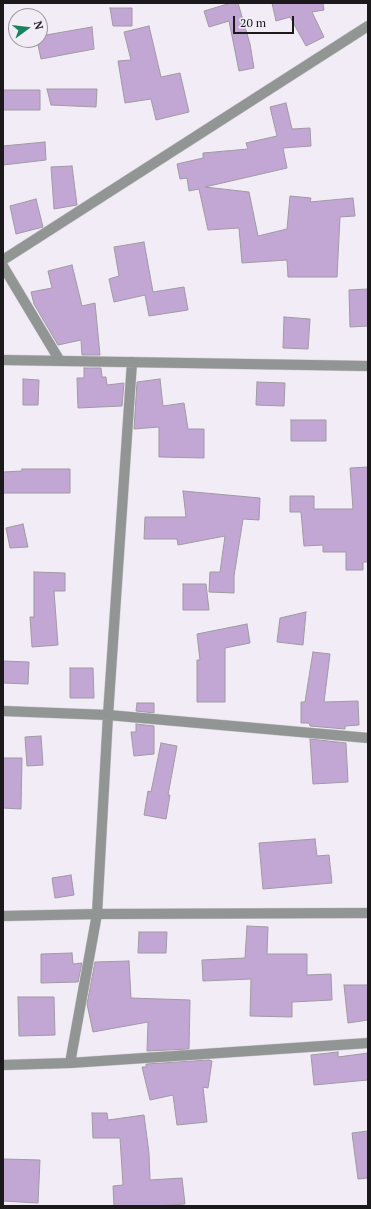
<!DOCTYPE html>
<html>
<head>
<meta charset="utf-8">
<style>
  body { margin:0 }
  #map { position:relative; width:371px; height:1209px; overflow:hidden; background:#f1ecf5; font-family:"PT Serif",serif }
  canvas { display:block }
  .frame { position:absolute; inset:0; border:4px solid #1b191c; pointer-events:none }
  .north { position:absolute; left:8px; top:8px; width:40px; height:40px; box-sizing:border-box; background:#f1ecf5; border:1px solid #9b989e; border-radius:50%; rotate:75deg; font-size:11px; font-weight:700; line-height:16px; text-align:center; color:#1b191c }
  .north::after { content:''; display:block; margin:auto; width:14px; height:18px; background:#19835f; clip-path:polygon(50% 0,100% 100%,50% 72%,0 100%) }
  .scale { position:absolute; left:233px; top:16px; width:61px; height:18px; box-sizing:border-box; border:2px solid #1b191c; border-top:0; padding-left:5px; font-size:12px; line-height:14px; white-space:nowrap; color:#1b191c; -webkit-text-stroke:3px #f1ecf5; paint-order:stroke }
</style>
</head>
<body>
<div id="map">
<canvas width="371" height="1209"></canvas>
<div class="frame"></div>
<div class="north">N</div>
<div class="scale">20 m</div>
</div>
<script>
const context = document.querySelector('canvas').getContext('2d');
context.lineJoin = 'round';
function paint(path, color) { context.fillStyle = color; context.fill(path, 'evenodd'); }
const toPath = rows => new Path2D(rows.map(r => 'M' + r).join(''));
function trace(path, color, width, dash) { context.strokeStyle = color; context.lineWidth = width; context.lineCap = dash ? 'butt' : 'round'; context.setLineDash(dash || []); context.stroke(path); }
const building = toPath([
  [231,3,238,3,250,44,254,68,239,71,229,21,209,27,204,11,231,3],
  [272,3,323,3,324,10,312,12,324,37,306,46,290,17,276,21,272,3],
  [110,8,132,8,132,26,113,26,110,8],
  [149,26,161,77,180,73,189,112,156,120,151,99,125,103,118,61,131,60,124,32,149,26],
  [92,27,94,49,41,59,37,40,40,40,40,36,92,27],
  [47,89,97,89,96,107,51,105,47,89],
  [3,90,40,90,40,110,3,110,3,90],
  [286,103,292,129,310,128,311,146,283,148,287,168,205,187,249,192,258,236,287,229,290,196,311,198,310,202,353,198,355,216,340,217,337,277,288,277,287,260,242,263,239,228,208,230,199,189,189,191,187,178,180,179,177,164,203,158,203,153,248,149,246,143,277,136,270,107,286,103],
  [45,142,46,160,3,165,3,146,45,142],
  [72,166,77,205,54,209,51,167,72,166],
  [36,199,43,227,16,234,10,206,36,199],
  [144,242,153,292,184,287,188,310,149,316,145,295,114,302,109,279,119,276,114,247,144,242],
  [72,265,82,306,95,303,100,355,82,355,81,340,58,345,34,304,31,292,52,288,48,271,72,265],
  [368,289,368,326,350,327,349,290,368,289],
  [284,317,310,319,308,349,283,348,284,317],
  [84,368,101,368,102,377,106,377,107,385,124,383,122,406,78,408,77,378,84,378,84,368],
  [23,379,39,380,38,405,23,405,23,379],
  [160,379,163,406,184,403,188,429,204,429,204,458,159,457,159,427,134,429,137,382,160,379],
  [257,382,285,383,284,406,256,405,257,382],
  [291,420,326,420,326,441,291,441,291,420],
  [368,467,368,562,363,562,363,570,346,570,346,552,323,552,323,545,304,546,301,512,290,512,290,496,314,496,314,509,353,509,350,468,368,467],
  [22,469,70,469,70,493,3,493,3,472,22,471,22,469],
  [183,491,260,498,259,520,243,519,234,576,234,593,209,592,210,572,220,572,225,536,178,545,177,539,144,539,145,517,186,517,183,491],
  [23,524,28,547,10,548,6,528,23,524],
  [34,572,65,573,65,591,54,591,58,645,32,647,30,617,34,617,34,572],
  [183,584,206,584,209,610,183,610,183,584],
  [306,612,303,645,277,642,280,618,306,612],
  [247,624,250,643,225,648,225,702,197,702,197,660,200,660,197,634,247,624],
  [313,652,330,654,324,702,358,701,359,725,345,726,345,729,310,726,309,723,301,723,301,702,305,702,313,652],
  [3,661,29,662,28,684,3,683,3,661],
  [70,668,93,668,94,698,70,698,70,668],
  [137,703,154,703,154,713,136,711,137,703],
  [136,724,154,726,154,754,134,756,131,732,136,732,136,724],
  [41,736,43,765,27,766,25,737,41,736],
  [310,739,346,743,348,782,313,784,310,739],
  [161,743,177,746,168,795,170,795,166,819,144,815,148,791,151,792,161,743],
  [3,758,22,758,21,809,3,808,3,758],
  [315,839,317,856,329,855,332,883,263,889,259,843,315,839],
  [71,875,74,895,55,898,52,878,71,875],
  [247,926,268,927,267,954,307,954,307,975,331,974,332,1000,292,1002,292,1017,250,1016,251,979,203,981,202,960,245,958,247,926],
  [139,932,167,932,166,953,138,953,139,932],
  [72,953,73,964,82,963,78,982,41,983,41,954,72,953],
  [129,961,131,998,190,1000,189,1049,147,1051,148,1022,93,1032,87,1004,95,962,129,961],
  [344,985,368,985,368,1020,348,1023,344,985],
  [18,997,54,997,55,1035,19,1036,18,997],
  [338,1052,338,1057,368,1053,368,1080,314,1085,311,1055,338,1052],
  [209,1060,212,1061,208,1088,203,1087,207,1122,177,1125,173,1095,150,1100,142,1067,146,1067,146,1064,209,1060],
  [92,1113,107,1113,108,1120,144,1115,149,1153,150,1180,182,1178,185,1204,157,1206,114,1206,113,1186,123,1185,120,1138,93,1138,92,1113],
  [368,1131,368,1178,358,1179,352,1133,368,1131],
  [3,1159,40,1160,38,1203,3,1201,3,1159]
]);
paint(building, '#c2a7d5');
trace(building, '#9f9aa2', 1);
const street = toPath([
  [3,260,368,26],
  [3,266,60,361],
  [3,360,368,366],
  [3,711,108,715,368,738],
  [3,916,97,914,368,913],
  [70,1063,97,914,108,715,132,362],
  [3,1065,70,1063,368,1043]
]);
trace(street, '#cfcad2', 11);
trace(street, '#919593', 10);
</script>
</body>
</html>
